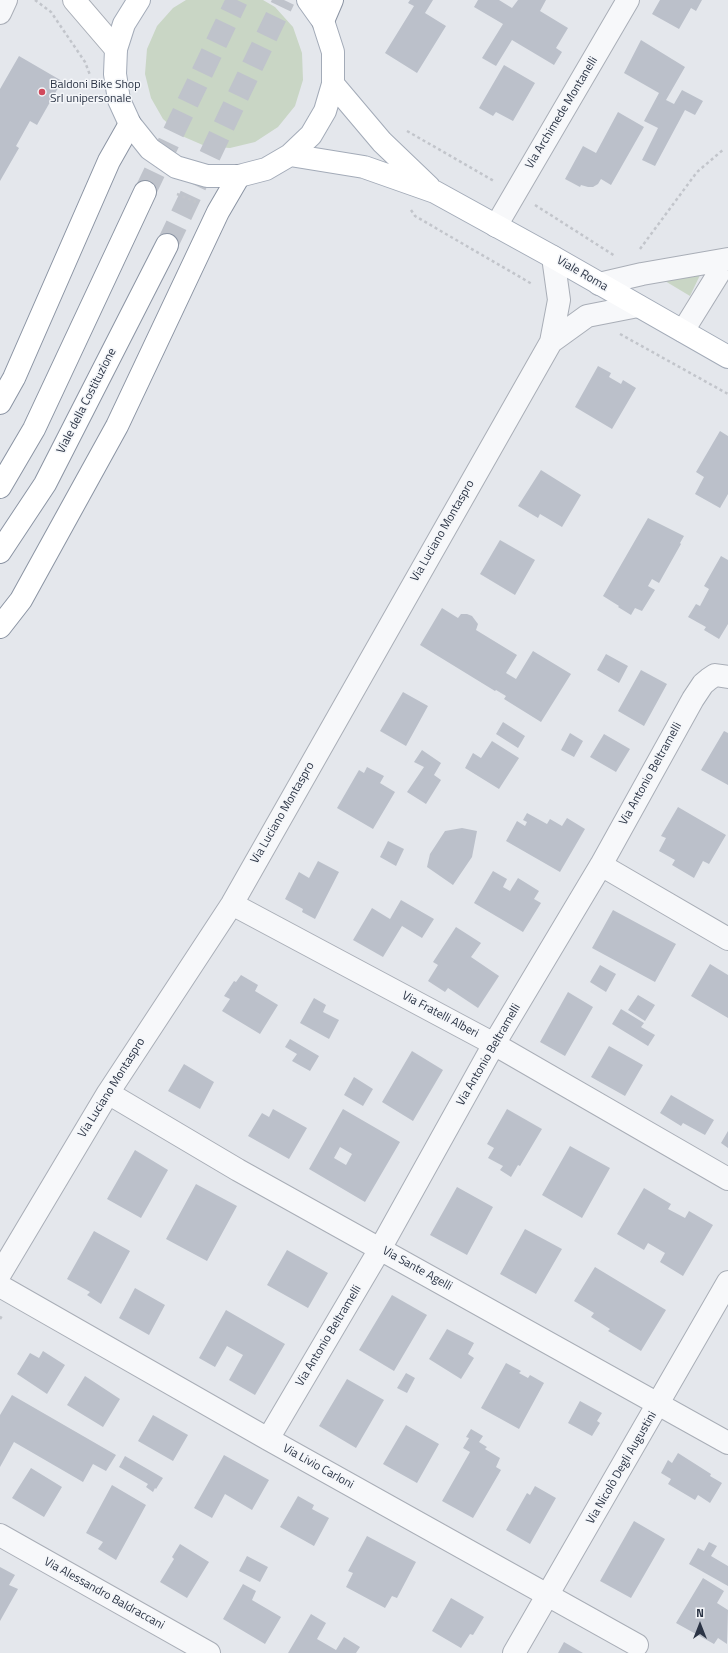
<!DOCTYPE html>
<html>
<head>
<meta charset="utf-8">
<style>
  body { margin:0 }
  #map { position:relative; width:728px; height:1653px; overflow:hidden; background:#e4e7ec; font-family:"Titillium Web",sans-serif }
  canvas { display:block }
  .north { position:absolute; left:680px; top:1605px; width:40px; height:40px; -webkit-text-stroke:3px #f4f6f9; paint-order:stroke; rotate:0deg; font-size:11px; font-weight:700; line-height:16px; text-align:center; color:#2b3445 }
  .north::after { content:''; display:block; margin:auto; width:14px; height:18px; background:#2b3445; clip-path:polygon(50% 0,100% 100%,50% 72%,0 100%) }
</style>
</head>
<body>
<div id="map">
<canvas width="728" height="1653"></canvas>
<div class="north">N</div>
</div>
<script>
const context = document.querySelector('canvas').getContext('2d');
context.lineJoin = 'round';
function paint(path, color) { context.fillStyle = color; context.fill(path, 'evenodd'); }
const toPath = rows => new Path2D(rows.map(r => 'M' + r).join(''));
function trace(path, color, width, dash) { context.strokeStyle = color; context.lineWidth = width; context.lineCap = dash ? 'butt' : 'round'; context.setLineDash(dash || []); context.stroke(path); }
function write(font, color, halo, rows, align = 'center') {
  context.font = font + ' "Titillium Web",sans-serif'; context.lineWidth = 3; context.setLineDash([]); context.textBaseline = 'middle'; context.strokeStyle = halo; context.fillStyle = color; for (const [text, x, y, turn = 0] of rows) {
    context.save(); context.translate(x, y); context.rotate((+turn || 0) * Math.PI / 180); context.textAlign = isNaN(turn) ? turn : align; if (halo) context.strokeText(text, 0, 0); context.fillText(text, 0, 0); context.restore();
  }
}
paint(toPath([
  [186,0,263,0,275,7,293,27,302,53,303,80,295,106,278,127,255,142,230,148,205,146,182,136,163,119,151,98,145,74,147,49,157,26,173,8],
  [702,271,690,296,665,281]
]), '#c9d6c5');
paint(toPath([
  [410,0,433,0,425,13,446,26,417,73,385,53,414,6,408,3],
  [478,0,499,0,512,8,518,0,546,0,540,11,568,28,556,48,562,52,554,65,512,40,496,66,482,58,503,24,474,7],
  [660,0,702,0,696,11,691,8,679,29,652,14],
  [641,40,685,67,666,100,674,104,682,90,703,101,695,115,685,110,655,166,642,160,658,128,644,121,659,93,624,73],
  [19,56,62,81,37,125,30,121,16,146,19,148,0,181,0,89],
  [504,65,535,83,513,121,496,112,493,116,479,108],
  [618,112,644,127,611,185,601,179,598,184,593,187,588,187,581,185,580,187,565,179,583,146,596,153],
  [598,366,611,373,609,377,621,384,623,380,636,388,612,429,575,407],
  [720,431,728,436,728,494,720,508,695,494,704,477,696,472],
  [541,470,581,495,562,527,540,514,538,518,518,506],
  [648,518,684,536,680,543,681,544,659,583,652,579,648,586,655,590,642,611,635,608,631,615,618,607,619,606,603,596],
  [500,540,535,560,515,595,480,574],
  [721,556,728,560,728,624,719,639,704,630,706,627,688,617,696,604,700,606,709,589,704,586],
  [442,608,458,618,461,614,467,614,472,616,478,624,476,630,517,655,506,673,516,679,533,651,571,674,541,722,504,699,506,696,496,690,495,691,420,645],
  [606,654,628,666,619,683,597,670],
  [641,670,667,684,644,726,618,711],
  [403,692,428,706,406,746,380,731],
  [503,722,525,736,518,748,496,734],
  [724,731,728,733,728,785,701,770],
  [570,733,583,741,574,757,561,750],
  [604,734,630,749,616,772,590,757],
  [492,741,519,758,499,789,465,768,473,753,481,758],
  [422,750,441,763,434,775,441,780,426,804,407,792,424,767,414,762],
  [367,767,384,776,380,783,395,792,373,829,337,808,359,770,364,773],
  [678,807,726,835,709,864,703,861,694,878,672,865,675,860,659,851,666,838,661,836],
  [527,813,547,824,550,819,562,826,567,818,585,829,560,872,506,841,517,821,525,826,527,822,523,820],
  [462,828,477,831,472,857,453,885,427,867,430,854,445,831],
  [388,841,404,849,396,866,380,857],
  [318,861,339,872,315,919,302,912,303,909,285,899,299,872,309,878],
  [493,871,507,879,503,887,510,891,518,878,539,891,534,899,541,903,523,932,474,903],
  [401,900,434,919,422,938,402,926,383,957,353,940,372,908,390,919],
  [613,910,676,944,655,982,592,948],
  [456,927,481,943,471,957,499,976,478,1008,448,988,445,992,428,981,438,965,433,962],
  [710,964,728,975,728,1018,691,996],
  [600,965,616,974,606,992,590,982],
  [241,975,258,985,255,991,278,1005,260,1034,222,1011,230,999,224,996,234,981,236,982],
  [568,992,593,1007,565,1056,540,1042],
  [638,995,655,1005,645,1021,628,1010],
  [314,998,326,1005,323,1012,339,1020,329,1039,300,1023],
  [621,1009,644,1023,641,1027,655,1035,648,1046,612,1024],
  [290,1039,319,1056,310,1071,292,1061,297,1054,285,1047],
  [609,1046,643,1065,625,1096,591,1077],
  [412,1051,443,1070,413,1121,382,1102],
  [184,1064,214,1082,200,1109,168,1091],
  [354,1077,373,1089,363,1106,344,1095],
  [671,1095,714,1120,705,1135,683,1123,681,1126,660,1113],
  [273,1109,307,1128,289,1159,248,1136,262,1113,269,1117],
  [343,1109,400,1142,365,1202,309,1169],
  [340,1147,352,1154,346,1165,334,1158],
  [507,1109,542,1129,520,1166,518,1165,511,1177,500,1170,503,1166,488,1158,494,1148,487,1144],
  [728,1131,728,1148,721,1143],
  [570,1146,610,1168,582,1218,542,1195],
  [135,1150,168,1170,141,1218,107,1199],
  [196,1184,237,1206,207,1261,166,1239],
  [457,1187,493,1207,467,1255,430,1235],
  [644,1188,671,1204,668,1209,685,1218,689,1211,713,1225,683,1276,660,1262,665,1253,648,1243,644,1250,617,1234],
  [525,1229,562,1249,536,1294,500,1274],
  [94,1231,130,1251,101,1304,87,1295,90,1292,67,1279],
  [287,1250,328,1273,308,1308,267,1285],
  [595,1267,666,1310,641,1351,608,1331,610,1329,591,1317,594,1313,574,1301],
  [135,1288,165,1305,149,1335,119,1318],
  [392,1295,427,1315,394,1371,359,1350],
  [226,1310,285,1344,255,1395,229,1380,243,1355,227,1346,215,1367,199,1358],
  [447,1329,474,1343,468,1354,474,1358,461,1379,429,1359],
  [43,1351,65,1365,47,1394,17,1374,30,1353,39,1358],
  [506,1363,521,1371,519,1373,528,1378,530,1375,544,1383,519,1429,481,1408],
  [406,1373,415,1378,407,1393,397,1388],
  [85,1376,120,1399,103,1427,67,1405],
  [347,1379,384,1400,356,1448,319,1426],
  [12,1395,116,1455,106,1471,93,1464,83,1482,14,1442,0,1467,0,1415],
  [580,1401,602,1413,597,1421,600,1423,592,1436,568,1423],
  [153,1415,188,1435,173,1461,138,1441],
  [406,1425,439,1444,417,1483,383,1464],
  [471,1429,483,1436,479,1442,487,1447,485,1449,500,1458,496,1467,501,1470,473,1518,442,1501,470,1452,463,1448,469,1438,466,1437],
  [678,1453,711,1474,710,1476,722,1483,710,1503,698,1495,695,1500,668,1484,671,1479,661,1473,668,1460,672,1463],
  [224,1455,269,1480,252,1510,225,1494,212,1518,194,1508],
  [125,1456,163,1478,156,1489,155,1488,153,1492,146,1487,148,1484,119,1467],
  [31,1468,62,1487,44,1517,12,1498],
  [112,1485,146,1505,116,1560,98,1549,103,1542,86,1533],
  [535,1486,556,1498,530,1544,506,1530,527,1493,530,1495],
  [298,1496,314,1505,312,1509,329,1518,314,1546,280,1527],
  [634,1521,665,1539,631,1598,600,1581],
  [367,1536,416,1562,397,1598,392,1596,385,1608,346,1587,353,1573,348,1571],
  [709,1542,717,1546,711,1556,728,1566,728,1586,689,1564,698,1548,704,1551],
  [180,1544,209,1562,187,1598,160,1582,174,1559,172,1557],
  [247,1556,268,1567,260,1582,239,1571],
  [0,1567,15,1575,9,1585,18,1589,0,1621],
  [703,1578,724,1591,717,1603,728,1610,727,1644,718,1638,714,1644,676,1623],
  [243,1584,256,1591,252,1600,281,1617,265,1644,223,1619],
  [451,1598,484,1617,473,1635,470,1634,461,1648,432,1631],
  [311,1614,326,1623,317,1639,336,1650,344,1637,360,1647,356,1653,288,1653],
  [564,1642,583,1653,558,1653]
]), '#bbc0ca');
trace(toPath([
  [145,192,237,0],
  [167,245,284,0]
]), '#bfc3cb', 22, [22, 11]);
const street = toPath([
  [0,13,6,0],
  [496,226,628,0],
  [599,284,642,274,728,259],
  [683,331,727,260],
  [551,342,587,316,638,306],
  [601,865,728,939],
  [232,904,494,1044,728,1179],
  [108,1093,238,1170,728,1443],
  [0,1274,108,1093,232,904,551,342,559,300,553,257],
  [0,1286,268,1439,637,1645],
  [268,1439,380,1249,494,1044,601,865,693,699,703,684,709,679,715,675,728,677],
  [0,1535,209,1653],
  [514,1653,728,1282]
]);
const secondary = toPath([
  [74,0,116,49]
]);
const primary = toPath([
  [139,0,124,24,116,49,115,74,119,100,130,124,150,149,176,167,207,176,239,176,266,169,290,155,311,135,325,111,333,84,333,52,323,21,308,0],
  [333,84,382,142,429,187],
  [290,155,364,167,435,192,553,257,728,357]
]);
const highway = toPath([
  [323,21,332,0],
  [0,403,14,378,109,161,130,124],
  [0,487,34,429,145,192],
  [0,552,45,484,167,245],
  [0,627,21,600,117,426,218,212,239,176]
]);
trace(street, '#a9aeb7', 24);
trace(secondary, '#a9aeb7', 24);
trace(primary, '#a3abb8', 24);
trace(highway, '#8b94a3', 24);
trace(toPath([
  [35,0,51,12,85,62,90,75],
  [407,131,494,181],
  [177,194,196,202],
  [535,205,615,256],
  [411,210,415,216,532,284],
  [640,249,697,172,724,149],
  [620,334,728,394],
  [0,1319,3,1314]
]), '#c2c5cb', 2.5, [3, 3]);
trace(street, '#f7f8fa', 22);
trace(secondary, '#fff', 22);
trace(primary, '#fff', 22);
trace(highway, '#fff', 22);
for (const [x, y, r, color] of [
  [42,92,4,"#d1495b"]
]) { const dot = new Path2D(); dot.arc(x, y, r, 0, 2 * Math.PI); context.fillStyle = color; context.fill(dot); trace(dot, '#f4f6f9', 1.5); }
write('12px', '#2b3445', '#f4f6f9', [
  ["Baldoni Bike Shop",50,85],
  ["Srl unipersonale",50,99]
], 'left');
write('12px', '#2b3445', '#f4f6f9', [
  ["Via Archimede Montanelli",562,113,-59],
  ["Viale Roma",582,274,30],
  ["Viale della Costituzione",87,401,-63],
  ["Via Luciano Montaspro",443,531,-60],
  ["Via Antonio Beltramelli",651,774,-61],
  ["Via Luciano Montaspro",283,813,-60],
  ["Via Fratelli Alberi",440,1015,28],
  ["Via Antonio Beltramelli",489,1055,-60],
  ["Via Luciano Montaspro",112,1088,-58],
  ["Via Sante Agelli",417,1269,29],
  ["Via Antonio Beltramelli",329,1336,-59],
  ["Via Livio Carloni",318,1467,29],
  ["Via Nicolò Degli Augustini",622,1468,-60],
  ["Via Alessandro Baldraccani",104,1594,29]
]);
</script>
</body>
</html>
